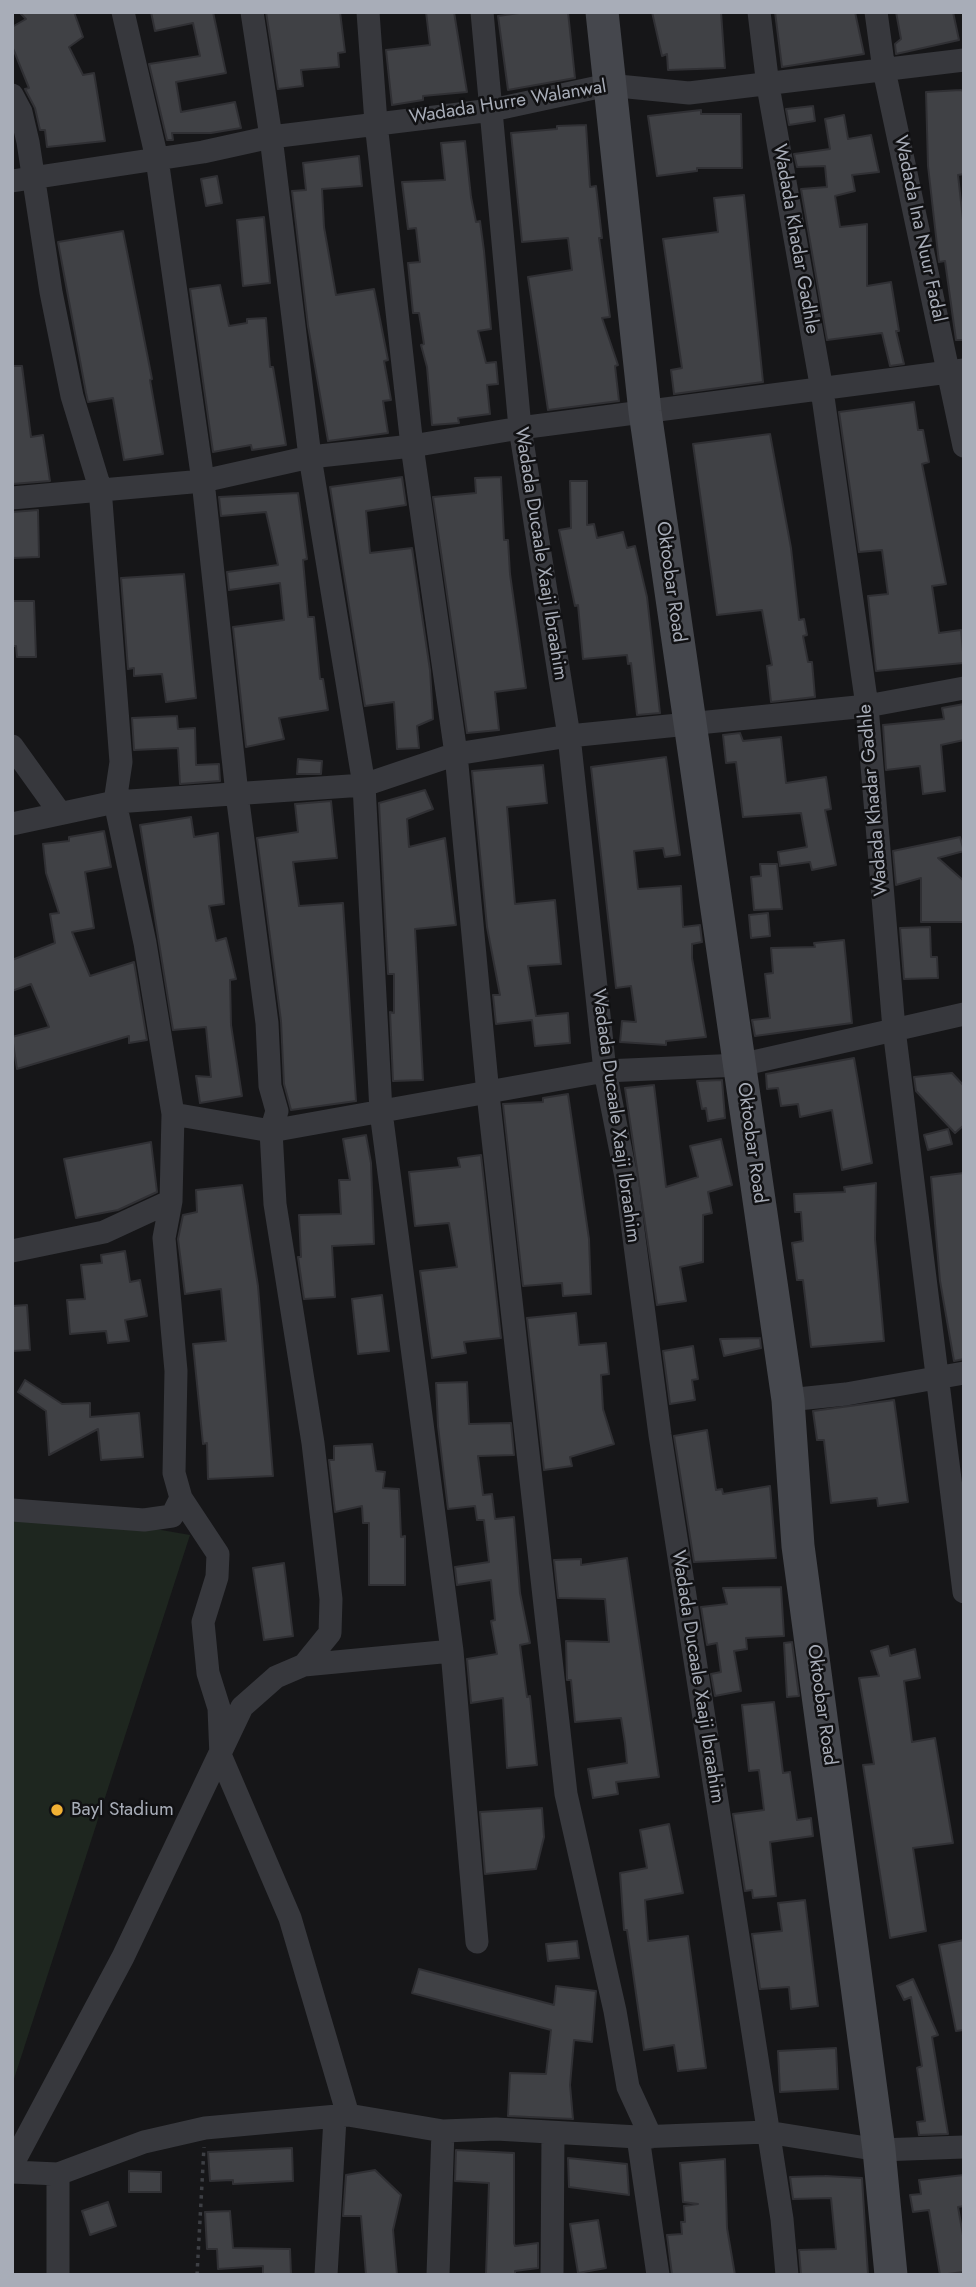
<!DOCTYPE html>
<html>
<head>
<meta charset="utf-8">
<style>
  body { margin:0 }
  #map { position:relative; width:976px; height:2287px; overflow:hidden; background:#161618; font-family:Jost,sans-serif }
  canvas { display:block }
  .frame { position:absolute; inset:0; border:14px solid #a8adb8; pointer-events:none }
</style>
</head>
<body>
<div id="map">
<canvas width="976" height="2287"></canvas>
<div class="frame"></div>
</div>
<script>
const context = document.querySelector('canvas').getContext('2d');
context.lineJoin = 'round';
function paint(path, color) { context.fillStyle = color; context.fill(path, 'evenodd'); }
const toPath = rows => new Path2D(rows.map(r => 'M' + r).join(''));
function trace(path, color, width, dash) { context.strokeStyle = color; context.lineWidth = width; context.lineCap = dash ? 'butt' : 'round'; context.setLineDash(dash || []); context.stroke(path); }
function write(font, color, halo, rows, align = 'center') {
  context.font = font + ' Jost,sans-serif'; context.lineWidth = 5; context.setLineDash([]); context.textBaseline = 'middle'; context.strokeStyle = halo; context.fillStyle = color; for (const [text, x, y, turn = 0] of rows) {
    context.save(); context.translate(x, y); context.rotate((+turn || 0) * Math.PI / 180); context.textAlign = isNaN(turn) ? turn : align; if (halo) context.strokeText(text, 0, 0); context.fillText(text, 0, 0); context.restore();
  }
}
paint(toPath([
  [12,1504,190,1535,12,2085]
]), '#1e261f');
const building = toPath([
  [19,12,74,12,83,37,69,47,83,75,94,73,105,141,47,147,45,130,40,130,35,108,25,89,29,88,12,46,12,27,26,19,19,12],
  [151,12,213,12,226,73,176,82,181,112,235,102,241,128,211,133,172,133,173,140,167,140,149,64,200,56,193,23,155,31,151,12],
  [266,12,340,12,345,52,338,53,339,67,301,70,303,86,278,89,266,12],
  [426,12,454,12,467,92,423,96,423,100,392,105,386,50,430,45,426,12],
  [526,12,568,12,575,78,508,90,498,16,526,12],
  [652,12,721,12,725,68,668,70,667,54,662,56,652,12],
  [775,12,855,12,864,54,782,67,775,12],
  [896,12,953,12,959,40,896,54,895,44,901,39,896,12],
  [960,90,964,91,964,174,958,175,964,229,964,340,956,340,945,261,939,262,938,254,928,166,926,92,960,90],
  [813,106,815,121,789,125,786,109,813,106],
  [701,110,701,114,741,114,742,168,697,168,697,171,657,176,648,116,701,110],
  [844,115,848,139,871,135,879,172,852,175,855,191,835,196,840,227,867,224,867,286,891,282,899,331,896,331,904,364,890,366,882,333,827,340,801,189,827,187,825,166,797,167,794,154,830,149,825,119,844,115],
  [586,125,590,187,596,186,602,238,599,238,610,317,602,318,618,365,615,366,619,401,548,410,528,277,572,270,568,238,522,242,511,133,557,129,557,126,586,125],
  [465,141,471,197,476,222,480,221,484,251,491,329,478,331,486,363,496,362,498,384,487,385,490,414,458,418,459,423,432,425,427,367,421,345,424,344,419,313,413,313,408,263,420,262,416,228,408,229,402,182,445,180,441,143,465,141],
  [359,156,362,186,322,189,324,227,336,295,374,289,388,360,384,361,391,400,383,401,388,433,328,441,308,326,292,191,306,190,303,163,359,156],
  [217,176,222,203,206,206,201,179,217,176],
  [744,195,763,382,674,394,671,370,682,368,663,239,718,232,714,198,744,195],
  [264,217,270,283,243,286,237,220,264,217],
  [123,231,152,379,150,380,163,454,124,460,113,398,88,402,86,393,58,242,123,231],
  [220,285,229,326,247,323,247,319,266,318,270,367,273,367,286,445,252,450,251,445,213,452,190,289,220,285],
  [12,366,22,366,31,437,43,435,50,481,12,484,12,366],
  [914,402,918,430,923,430,929,462,922,464,946,584,932,586,939,633,961,630,964,663,876,671,868,596,888,594,882,550,859,552,839,412,914,402],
  [770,434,791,548,799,620,804,619,807,635,803,636,808,662,812,662,815,697,771,702,767,666,772,665,762,610,717,615,693,444,770,434],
  [402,477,406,505,366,511,370,553,412,548,430,670,433,719,417,726,419,748,397,749,394,702,365,706,330,487,402,477],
  [501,477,504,540,508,540,510,574,526,688,495,692,499,730,467,733,433,497,476,493,475,478,501,477],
  [570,481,587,481,587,525,594,524,597,538,623,532,627,548,635,546,647,597,660,713,637,715,631,663,628,664,627,655,583,659,578,605,575,606,559,530,571,528,570,481],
  [298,493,307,559,303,560,308,617,314,617,320,679,323,679,328,710,279,718,284,739,246,747,233,627,284,620,280,583,229,590,227,572,278,565,266,512,221,516,219,497,298,493],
  [38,510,39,557,12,558,12,512,38,510],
  [184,574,196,698,166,702,162,674,134,676,134,668,128,669,121,578,184,574],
  [12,601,34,601,36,657,17,657,16,646,12,646,12,601],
  [964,704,964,740,941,745,945,791,923,794,920,766,886,770,883,725,944,719,942,708,964,704],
  [177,716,178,729,195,728,196,765,219,764,220,781,180,784,178,748,134,750,132,718,177,716],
  [740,733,743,741,781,737,786,783,826,777,831,809,825,810,836,865,812,870,810,862,780,866,778,852,807,847,801,813,743,817,736,762,726,763,723,735,740,733],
  [666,757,680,855,665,857,663,848,634,851,638,889,681,886,683,927,700,925,702,942,692,944,692,958,706,1037,666,1041,666,1045,620,1042,622,1021,636,1022,631,986,616,988,591,767,666,757],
  [298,759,322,761,321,774,297,774,298,759],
  [543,765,547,803,507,807,515,904,555,900,561,964,528,966,536,1016,568,1013,570,1043,535,1046,532,1020,496,1024,493,995,500,995,487,927,472,771,543,765],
  [425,790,433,809,407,819,409,847,445,838,456,925,415,929,423,1080,393,1081,390,1012,394,1013,394,974,388,974,379,803,425,790],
  [331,801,337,858,293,862,299,906,343,903,356,1101,291,1110,284,1084,281,1021,257,838,298,832,295,804,331,801],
  [191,817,194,837,218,833,224,904,209,906,216,941,226,938,236,979,230,980,231,1025,242,1096,200,1103,196,1076,211,1077,206,1027,173,1030,140,825,191,817],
  [104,831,111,867,85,872,94,928,72,932,90,976,134,962,147,1040,129,1043,129,1036,17,1069,12,1037,49,1027,31,984,12,991,12,960,55,943,50,914,59,913,46,873,43,844,69,841,69,837,104,831],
  [960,837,964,851,938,858,964,881,964,922,921,922,921,878,896,885,893,851,960,837],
  [760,864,777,864,782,909,754,910,751,877,761,876,760,864],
  [768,913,770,936,751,938,749,915,768,913],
  [930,927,931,957,937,957,938,978,904,979,900,928,930,927],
  [844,940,852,1023,755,1036,752,1020,770,1018,765,974,773,973,771,948,815,947,814,943,844,940],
  [854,1058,872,1163,842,1170,832,1110,800,1117,798,1104,781,1106,778,1088,767,1089,766,1074,854,1058],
  [952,1073,964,1086,964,1125,955,1133,916,1091,914,1077,952,1073],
  [722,1080,725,1118,708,1121,706,1108,702,1109,697,1081,722,1080],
  [654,1085,666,1187,698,1177,690,1146,721,1139,732,1185,708,1192,712,1213,703,1215,703,1262,680,1267,686,1301,657,1305,625,1088,654,1085],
  [568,1094,589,1239,591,1294,563,1296,562,1283,523,1286,503,1104,543,1102,543,1098,568,1094],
  [948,1129,952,1144,928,1150,924,1135,948,1129],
  [366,1135,371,1163,374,1244,332,1246,335,1297,304,1299,298,1257,301,1257,299,1215,341,1214,339,1180,350,1180,343,1139,366,1135],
  [151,1142,157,1192,118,1210,76,1218,64,1159,151,1142],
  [481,1155,501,1338,464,1342,466,1353,432,1358,420,1271,457,1267,449,1223,415,1226,409,1172,460,1167,458,1158,481,1155],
  [964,1173,964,1359,954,1361,940,1281,931,1177,964,1173],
  [876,1183,875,1239,884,1341,811,1347,803,1280,797,1280,792,1243,803,1241,801,1212,795,1212,794,1194,845,1192,844,1187,876,1183],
  [242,1185,258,1286,273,1476,208,1479,207,1443,203,1444,193,1344,226,1341,221,1289,185,1294,178,1239,183,1215,197,1212,196,1190,242,1185],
  [125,1251,130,1282,140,1280,147,1316,125,1320,129,1341,108,1343,106,1331,70,1334,67,1300,85,1299,81,1265,102,1263,101,1255,125,1251],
  [382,1295,389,1351,358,1354,352,1299,382,1295],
  [27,1305,30,1350,12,1351,12,1306,27,1305],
  [576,1313,579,1345,606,1343,609,1374,601,1375,603,1409,614,1444,570,1457,572,1466,544,1470,527,1318,576,1313],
  [760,1338,761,1348,724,1356,720,1339,760,1338],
  [693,1346,698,1379,692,1380,695,1400,670,1404,663,1351,693,1346],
  [25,1380,62,1404,90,1403,90,1417,139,1413,143,1457,101,1460,98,1429,49,1455,46,1411,18,1392,25,1380],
  [467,1382,469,1424,511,1423,514,1455,478,1456,483,1495,492,1494,495,1519,514,1517,520,1593,530,1643,520,1645,527,1697,530,1696,537,1765,507,1768,503,1698,471,1703,467,1659,497,1654,491,1621,495,1620,491,1580,457,1585,455,1567,489,1562,484,1520,477,1520,475,1506,448,1509,438,1426,436,1383,467,1382],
  [894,1400,908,1502,878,1506,877,1498,831,1503,824,1440,817,1440,813,1411,894,1400],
  [707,1430,716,1490,722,1489,723,1494,770,1486,776,1558,694,1562,674,1436,707,1430],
  [372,1444,376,1471,385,1472,383,1488,399,1489,401,1537,405,1536,405,1585,369,1585,369,1523,363,1523,362,1506,335,1512,329,1460,334,1460,334,1446,372,1444],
  [627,1558,659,1777,616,1782,618,1794,593,1798,588,1769,627,1763,625,1743,621,1718,575,1722,571,1680,567,1680,566,1641,609,1642,605,1599,558,1598,554,1560,581,1559,581,1565,627,1558],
  [284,1563,293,1636,264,1640,253,1568,284,1563],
  [781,1587,784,1636,746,1638,747,1649,734,1651,741,1691,715,1696,711,1674,721,1672,717,1643,707,1645,701,1607,727,1604,723,1588,781,1587],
  [792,1642,799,1696,787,1697,784,1643,792,1642],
  [888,1646,890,1656,915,1649,920,1678,904,1681,912,1742,935,1738,953,1843,913,1848,926,1931,890,1938,863,1765,874,1764,859,1678,879,1676,871,1651,888,1646],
  [774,1702,783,1773,790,1772,797,1820,811,1818,813,1836,770,1842,776,1896,753,1898,752,1890,745,1891,733,1814,764,1810,759,1770,749,1771,742,1705,774,1702],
  [542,1808,544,1837,536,1869,485,1874,480,1812,542,1808],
  [669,1824,683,1893,645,1900,648,1941,688,1936,706,2068,678,2071,674,2045,644,2050,627,1930,624,1930,620,1873,647,1868,640,1830,669,1824],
  [805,1900,818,2006,791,2009,789,1987,760,1989,752,1934,782,1931,778,1903,805,1900],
  [964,1940,964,2030,956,2031,939,1945,964,1940],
  [577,1941,579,1958,548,1961,546,1944,577,1941],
  [419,1969,554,2005,556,1986,596,1991,592,2042,574,2040,570,2085,573,2119,508,2116,510,2073,546,2074,551,2030,412,1993,419,1969],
  [913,1979,938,2035,932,2037,948,2134,919,2135,917,2122,925,2121,917,2068,922,2066,911,1997,904,2000,897,1986,913,1979],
  [836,2048,838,2089,780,2092,778,2051,836,2048],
  [292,2148,293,2181,233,2184,233,2180,210,2181,208,2152,292,2148],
  [456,2150,514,2153,514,2243,515,2246,538,2243,538,2268,515,2271,515,2275,486,2274,489,2183,455,2181,456,2150],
  [568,2158,627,2164,629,2195,569,2187,568,2158],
  [725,2159,727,2228,735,2275,672,2275,667,2235,682,2234,681,2222,685,2222,684,2206,698,2204,683,2202,680,2163,725,2159],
  [375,2170,401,2195,393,2230,397,2275,366,2275,361,2216,343,2216,346,2175,375,2170],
  [129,2171,161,2172,161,2192,129,2192,129,2171],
  [964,2175,964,2206,958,2207,964,2241,964,2272,940,2275,929,2210,913,2212,910,2195,921,2194,919,2180,964,2175],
  [825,2176,862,2178,868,2275,801,2275,799,2250,836,2249,831,2198,793,2199,790,2177,825,2176],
  [108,2202,116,2226,90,2235,82,2211,108,2202],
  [230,2211,233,2248,290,2249,291,2275,263,2275,263,2266,218,2269,217,2249,207,2249,205,2212,230,2211],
  [598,2220,606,2268,578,2273,570,2224,598,2220]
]);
paint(building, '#404145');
trace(building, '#303034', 2);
trace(toPath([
  [197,2275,204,2147]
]), '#3d3f44', 3.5, [3.5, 5]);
trace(toPath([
  [123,12,157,159,203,481,237,794,267,1023,270,1086,277,1111,271,1131,275,1204,313,1443,331,1599,330,1633,304,1665],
  [252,12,271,137,310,457,364,785,381,1112,452,1651,477,1942],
  [368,12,376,123,412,446,456,754,488,1094,566,1794,615,2011,628,2087,651,2137],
  [482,12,520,428,569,736,605,1071,626,1177,660,1435,782,2219,787,2275],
  [759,12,768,86,822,390,867,706,894,1029,964,1592],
  [876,12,884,70,964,446],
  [12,95,21,112,28,142,51,292,72,396,100,488,121,762,115,802,145,943,173,1114,171,1201,164,1238,176,1371,174,1473,181,1498,218,1554,217,1577,203,1622,208,1673,219,1708,221,1757,290,1918,348,2115],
  [12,181,203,152,271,137,492,110,608,85,689,93,964,60],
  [12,498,203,481,310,457,412,446,520,428,964,370],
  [12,746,60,813],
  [12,824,115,802,364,785,456,754,569,736,867,706,964,688],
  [173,1114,271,1131,605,1071,740,1065,964,1014],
  [12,1251,104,1232,171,1201],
  [788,1400,846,1394,964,1373],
  [12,1510,144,1520,172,1516,181,1498],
  [638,2137,658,2275],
  [12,2165,123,1957,242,1707,276,1677,304,1665,452,1651],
  [12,2172,58,2174,144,2142,205,2128,348,2115,443,2131,496,2129,638,2137,767,2132,879,2150,964,2147],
  [58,2275,58,2174],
  [326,2275,335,2118],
  [438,2275,443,2131],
  [552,2275,553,2133]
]), '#37383d', 23);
trace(toPath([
  [602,12,645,412,788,1400,798,1546,879,2150,891,2275]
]), '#45474d', 33);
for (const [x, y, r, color] of [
  [57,1810,7,"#f2b134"]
]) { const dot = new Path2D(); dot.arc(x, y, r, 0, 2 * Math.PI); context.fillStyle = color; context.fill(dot); trace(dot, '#111113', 2.5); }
write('19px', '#a8adb8', '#111113', [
  ["Wadada Hurre Walanwal",508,103,-9],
  ["Wadada Ina Nuur Fadal",919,229,78],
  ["Wadada Khadar Gadhle",795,239,80],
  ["Wadada Ducaale Xaaji Ibraahim",540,554,81],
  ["Oktoobar Road",670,582,82],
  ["Wadada Khadar Gadhle",874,800,-95],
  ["Wadada Ducaale Xaaji Ibraahim",615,1116,82],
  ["Oktoobar Road",751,1143,82],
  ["Wadada Ducaale Xaaji Ibraahim",697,1677,81],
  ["Oktoobar Road",821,1705,82]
]);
write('19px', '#a8adb8', '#111113', [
  ["Bayl Stadium",71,1810]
], 'left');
</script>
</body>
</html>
